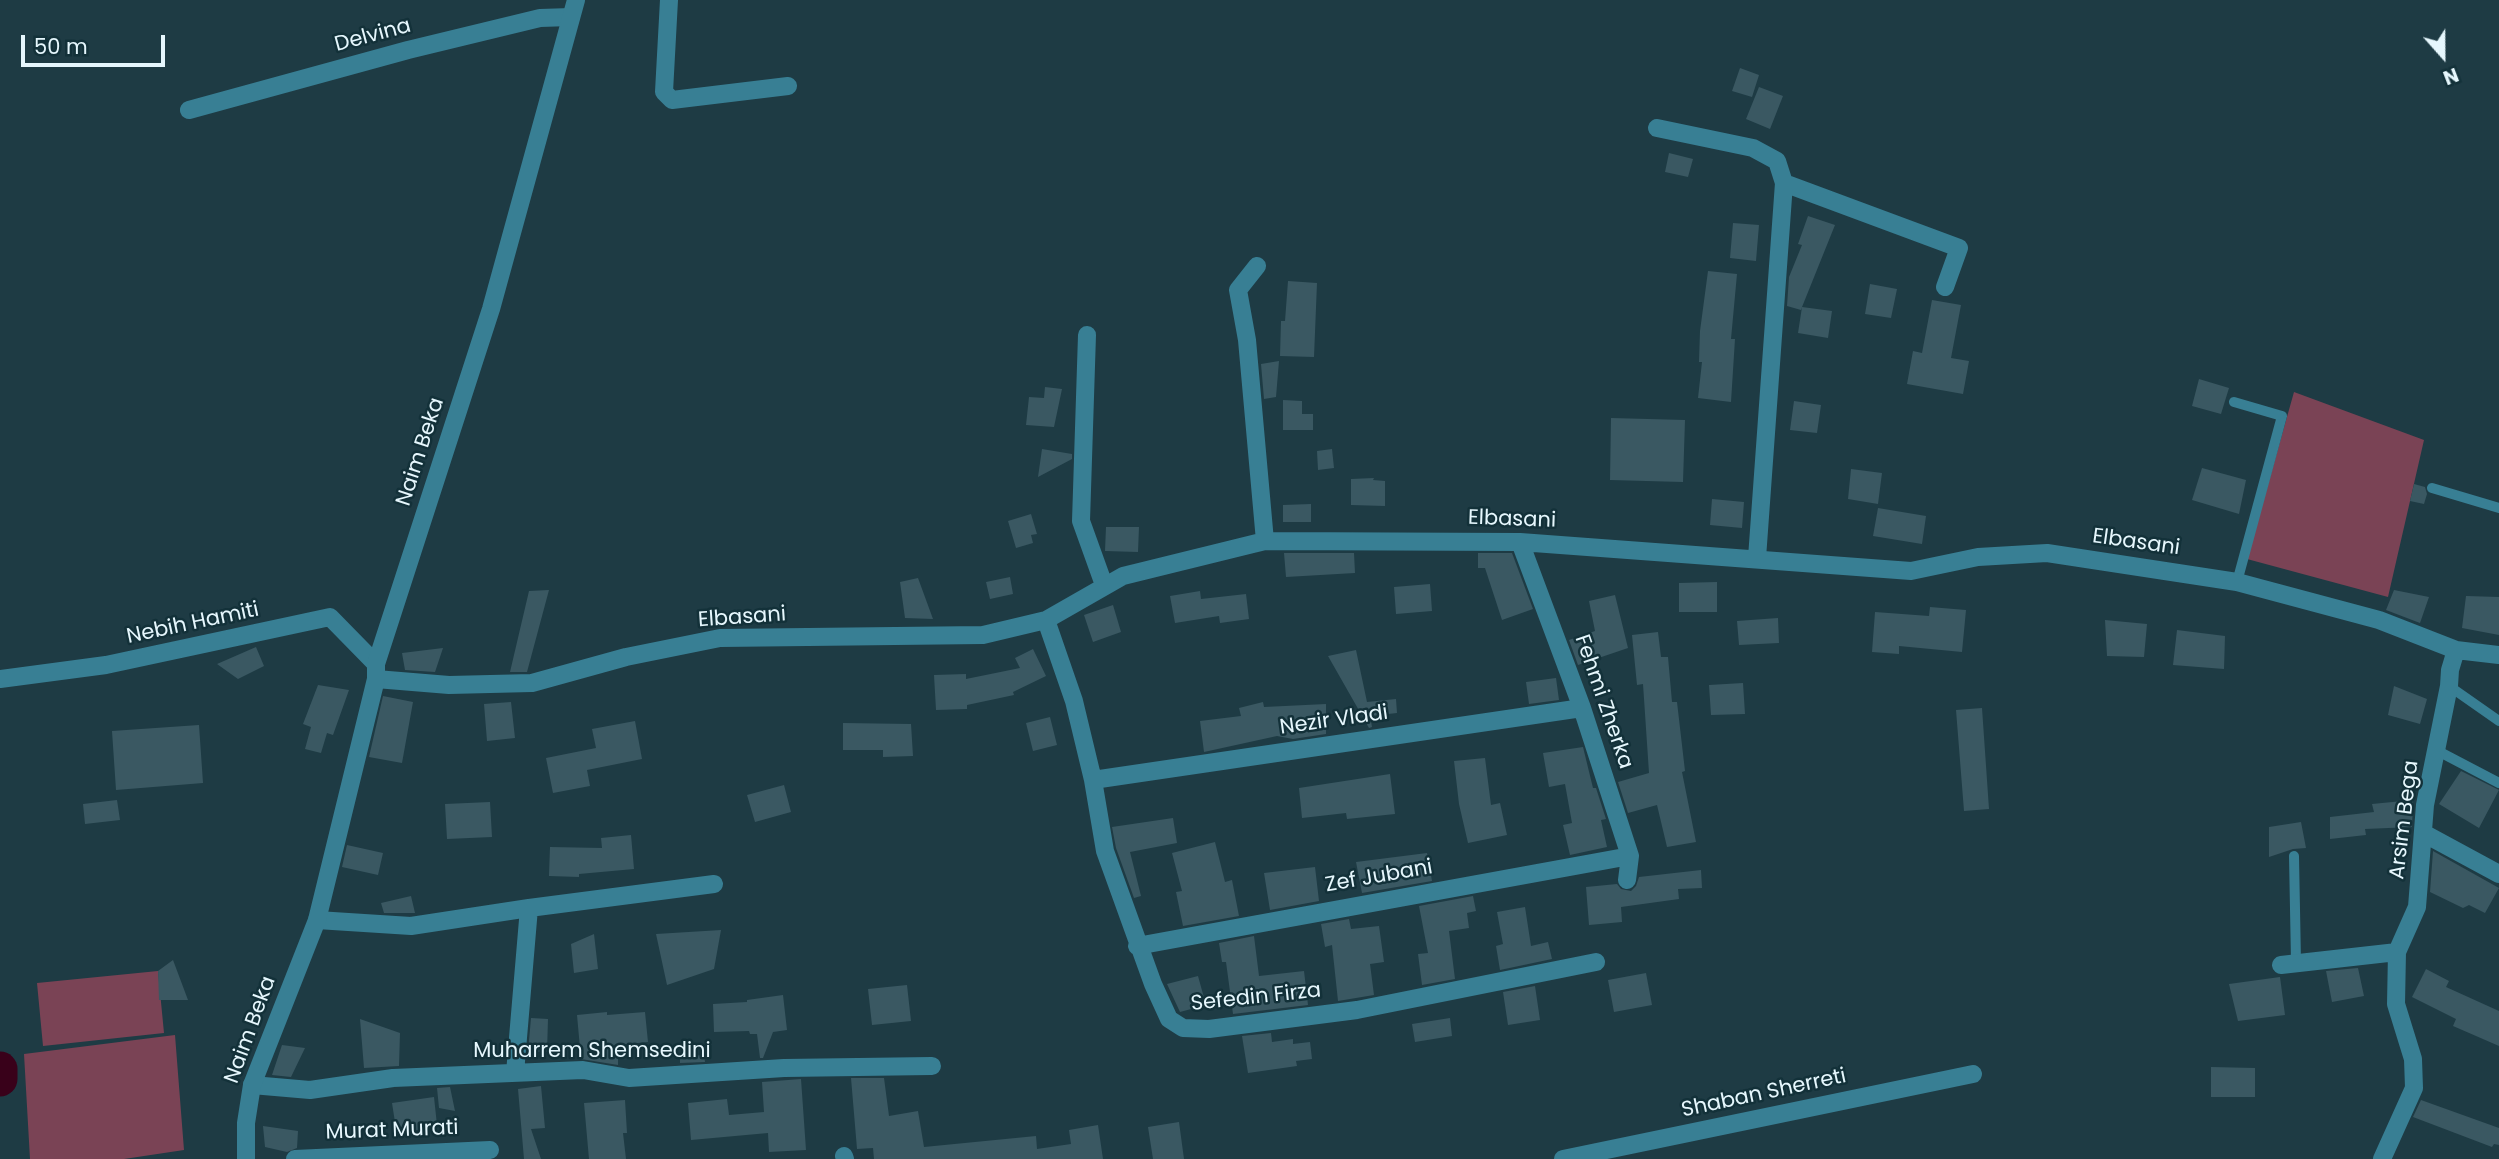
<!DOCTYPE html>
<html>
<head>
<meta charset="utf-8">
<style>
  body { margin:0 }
  #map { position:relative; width:2499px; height:1159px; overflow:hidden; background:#1e3b44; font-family:Poppins,sans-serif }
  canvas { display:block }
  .north { position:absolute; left:2408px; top:21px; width:70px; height:70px; -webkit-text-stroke:5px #133139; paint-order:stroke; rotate:159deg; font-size:19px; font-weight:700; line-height:28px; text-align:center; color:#e6f7fd }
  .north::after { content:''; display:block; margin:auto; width:24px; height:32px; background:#e6f7fd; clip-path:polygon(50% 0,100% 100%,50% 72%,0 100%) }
  .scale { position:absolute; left:21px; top:35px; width:144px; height:32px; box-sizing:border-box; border:4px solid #e6f7fd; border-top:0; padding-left:9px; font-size:21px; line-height:24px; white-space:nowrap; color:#e6f7fd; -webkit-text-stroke:5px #133139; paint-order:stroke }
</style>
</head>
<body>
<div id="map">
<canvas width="2499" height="1159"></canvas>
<div class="north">N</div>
<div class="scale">50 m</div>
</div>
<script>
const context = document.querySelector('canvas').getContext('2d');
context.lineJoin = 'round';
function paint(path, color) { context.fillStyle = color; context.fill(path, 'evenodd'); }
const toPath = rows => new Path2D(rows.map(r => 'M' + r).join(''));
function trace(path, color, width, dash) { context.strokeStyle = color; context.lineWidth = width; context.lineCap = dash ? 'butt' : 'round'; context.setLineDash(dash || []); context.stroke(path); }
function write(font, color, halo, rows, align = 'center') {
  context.font = font + ' Poppins,sans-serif'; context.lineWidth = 5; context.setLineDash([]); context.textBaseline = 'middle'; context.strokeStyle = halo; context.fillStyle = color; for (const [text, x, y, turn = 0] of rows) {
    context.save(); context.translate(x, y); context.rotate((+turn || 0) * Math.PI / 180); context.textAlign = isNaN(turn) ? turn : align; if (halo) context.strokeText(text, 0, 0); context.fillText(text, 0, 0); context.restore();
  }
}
paint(toPath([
  [2294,392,2424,440,2388,597,2247,559],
  [158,971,164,1033,43,1046,37,983],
  [175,1035,184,1150,124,1159,30,1159,24,1054]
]), '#7a4355');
trace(toPath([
  [0,1069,0,1079]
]), '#39011a', 35);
paint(toPath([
  [1740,68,1759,75,1752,97,1732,91],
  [1759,87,1783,96,1770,129,1746,119],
  [1669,153,1693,159,1688,177,1665,172],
  [1808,216,1835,225,1802,307,1832,311,1828,338,1798,333,1802,307,1801,310,1787,306,1789,277,1802,245,1798,244],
  [1733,223,1759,225,1756,261,1730,258],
  [1708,271,1737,274,1731,339,1735,339,1731,402,1698,398,1702,362,1699,362,1700,331],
  [1288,281,1317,283,1314,357,1280,356,1281,321,1285,321],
  [1870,284,1897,289,1891,318,1865,314],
  [1932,300,1961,305,1951,358,1969,361,1963,394,1907,384,1913,351,1922,353],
  [1279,361,1276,397,1264,399,1261,364],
  [2199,379,2229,388,2221,414,2192,406],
  [1045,387,1062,389,1054,427,1026,425,1029,397,1044,398],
  [1283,400,1302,401,1302,414,1313,414,1313,430,1283,430],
  [1794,401,1821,405,1817,433,1790,430],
  [1611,418,1685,420,1683,482,1610,480],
  [1042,449,1072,454,1072,459,1038,477],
  [1332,449,1334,468,1318,470,1317,451],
  [2202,468,2246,480,2239,514,2192,500],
  [1851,469,1882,473,1878,504,1848,499],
  [1374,478,1373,480,1385,481,1385,506,1351,505,1351,479],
  [2414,484,2425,487,2427,494,2424,504,2410,501],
  [1712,499,1744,502,1742,528,1710,525],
  [1311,504,1311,522,1283,522,1283,505],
  [1878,508,1926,516,1922,544,1873,536],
  [1031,514,1037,534,1031,535,1033,543,1016,548,1008,521],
  [1106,527,1139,527,1138,552,1105,551],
  [1284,553,1354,553,1355,573,1286,577],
  [1478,553,1512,553,1533,609,1502,620,1485,568,1478,568],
  [1010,577,1013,594,990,599,986,582],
  [918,578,933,619,905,618,900,582],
  [1717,582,1717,612,1679,612,1679,583],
  [1430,584,1432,611,1396,614,1394,587],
  [549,590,527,672,510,672,529,591],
  [2394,590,2429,597,2420,623,2386,610],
  [1200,591,1201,599,1246,594,1249,619,1220,623,1219,616,1175,623,1170,596],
  [1615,595,1628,648,1578,665,1569,640,1595,631,1589,601],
  [2466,596,2499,597,2499,635,2462,628],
  [1113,605,1121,632,1093,642,1084,615],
  [1930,607,1966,610,1962,652,1899,646,1899,654,1872,652,1875,612,1929,616],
  [1778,618,1779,643,1739,645,1737,621],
  [2105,620,2147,624,2144,657,2107,656],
  [2177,630,2225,636,2224,669,2173,665],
  [1658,632,1661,657,1668,657,1672,702,1677,702,1685,771,1682,772,1696,842,1667,847,1657,805,1628,813,1618,782,1649,773,1643,684,1637,685,1632,635],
  [256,647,264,666,238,679,217,664],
  [443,648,435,672,405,670,402,653],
  [1033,649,1046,676,1013,692,1014,695,967,705,967,709,936,710,934,675,966,674,966,679,1020,668,1015,658],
  [1356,650,1367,702,1396,699,1397,713,1370,716,1372,727,1369,728,1328,656],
  [1556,678,1559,700,1529,704,1526,682],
  [1743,683,1745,714,1711,715,1709,685],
  [318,685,349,690,333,735,327,733,321,753,305,749,311,727,303,724],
  [2394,686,2427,699,2420,724,2388,715],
  [383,696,413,702,402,763,369,757],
  [511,702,515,738,487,741,484,704],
  [1263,702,1264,707,1326,704,1326,734,1293,739,1277,736,1204,752,1200,721,1241,716,1239,708],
  [1982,708,1989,809,1964,811,1956,710],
  [1050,717,1057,745,1033,751,1026,723],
  [635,721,642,759,587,770,590,786,553,793,546,758,596,748,592,729],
  [843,723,911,724,913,756,883,757,883,750,843,750],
  [199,725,203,783,116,790,112,731],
  [1583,747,1593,788,1596,788,1606,819,1601,820,1607,847,1570,855,1563,825,1572,823,1565,784,1549,787,1543,753],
  [1485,758,1491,805,1500,803,1507,835,1468,843,1459,804,1454,761],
  [2461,771,2499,790,2479,828,2439,804],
  [1390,774,1395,814,1347,819,1346,813,1302,818,1299,788],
  [784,785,791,812,755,822,747,795],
  [117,800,120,820,85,824,83,804],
  [2413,800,2412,827,2365,829,2366,835,2330,839,2330,817,2374,812,2372,804],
  [490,802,492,837,447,839,445,804],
  [1173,818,1177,843,1130,852,1141,896,1134,898,1116,848,1112,827],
  [2301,822,2306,848,2293,849,2269,857,2269,827],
  [631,835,634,869,579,874,579,877,549,876,550,847,602,848,601,838],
  [1215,842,1225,882,1232,880,1239,916,1183,926,1176,892,1182,891,1172,853],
  [347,845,383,853,378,875,342,867],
  [2433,851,2499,888,2485,913,2469,905,2463,908,2430,892],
  [1427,853,1432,881,1362,893,1356,862],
  [1315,867,1319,901,1270,910,1264,873],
  [1701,870,1702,888,1678,889,1679,899,1621,907,1622,922,1589,925,1586,887,1617,884,1621,889,1631,891,1636,886,1639,877],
  [411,896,415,913,384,913,381,903],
  [1473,896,1476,911,1467,913,1469,928,1449,931,1455,979,1422,985,1418,954,1428,953,1419,906],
  [1525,907,1531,946,1548,942,1552,959,1500,970,1496,946,1503,944,1497,912],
  [1349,919,1351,929,1379,926,1384,962,1370,964,1374,995,1338,1001,1332,945,1325,947,1321,924],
  [721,930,714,969,667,985,656,934],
  [594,934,598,969,574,973,571,944],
  [1254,936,1259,976,1304,971,1308,1005,1233,1014,1226,962,1222,962,1219,943],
  [173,960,188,1000,159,1000,158,971],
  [2358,968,2364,996,2332,1002,2326,971],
  [2426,969,2449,981,2446,987,2499,1011,2499,1046,2453,1026,2456,1019,2412,997],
  [1646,973,1652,1005,1614,1012,1608,980],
  [1198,976,1206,1005,1180,1012,1167,984],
  [2280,977,2285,1015,2238,1021,2229,984],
  [907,985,911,1021,872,1025,868,989],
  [1535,986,1540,1020,1508,1025,1503,992],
  [783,995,787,1030,773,1032,763,1058,760,1058,757,1034,750,1034,749,1031,714,1032,713,1004,747,1002,747,1000],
  [607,1012,607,1015,645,1012,648,1042,618,1045,618,1065,581,1059,577,1015],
  [531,1018,548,1019,547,1052,528,1052],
  [1450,1018,1452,1036,1415,1042,1412,1024],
  [360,1019,400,1033,399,1066,364,1068],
  [1271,1033,1272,1042,1293,1039,1293,1044,1310,1042,1312,1059,1296,1061,1297,1066,1248,1073,1242,1036],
  [282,1045,305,1048,291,1077,272,1075],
  [704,1055,705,1062,680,1063,680,1057],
  [2211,1067,2255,1068,2255,1097,2211,1097],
  [851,1078,884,1078,889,1116,918,1111,924,1147,1036,1136,1037,1149,1071,1144,1069,1130,1098,1125,1103,1159,874,1159,873,1148,857,1149],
  [801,1079,806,1150,769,1152,768,1133,691,1140,688,1103,727,1099,729,1115,764,1112,762,1082],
  [541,1086,545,1128,531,1129,541,1159,524,1159,518,1089],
  [450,1087,455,1111,439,1108,437,1088],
  [434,1097,437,1125,397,1135,392,1103],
  [625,1100,627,1133,623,1133,626,1159,589,1159,584,1103],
  [2421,1100,2499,1128,2499,1145,2494,1144,2492,1147,2413,1117],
  [1179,1122,1184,1159,1153,1159,1148,1127],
  [263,1126,298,1131,297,1148,287,1152,265,1147]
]), '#3a5862');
trace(toPath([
  [2234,402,2282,416,2237,582],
  [2432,488,2499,508],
  [2449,686,2499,721],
  [2436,750,2499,783],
  [2294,856,2296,962]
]), '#387f94', 10);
trace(toPath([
  [669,0,664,92,672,100,788,86],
  [189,110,408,50,540,18,571,17],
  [1657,128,1753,148,1777,161,1784,183,1757,558],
  [1784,183,1959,248,1945,287],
  [1257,266,1238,290,1247,340,1265,541],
  [1087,335,1081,521,1104,585],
  [1520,542,1582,708,1630,856,1627,880],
  [1046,620,1074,701,1093,780,1105,851,1153,984,1169,1019,1183,1028,1209,1029,1357,1010,1596,962],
  [0,679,106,665,330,617,376,664],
  [376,679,449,685,532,683,626,657,720,638,983,635,1046,620,1123,576,1265,541,1520,542,1911,571,1978,557,2047,553,2237,582,2379,620,2456,650,2499,655],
  [1093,780,1582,708],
  [2425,834,2499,874],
  [529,908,714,884],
  [317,920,411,926,529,908,515,1073],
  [1137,946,1630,856],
  [2281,965,2397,952],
  [252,1085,310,1090,393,1078,583,1070,629,1078,784,1068,932,1066],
  [844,1156,845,1159],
  [295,1159,490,1150],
  [1563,1159,1973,1074],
  [2382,1159,2414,1088,2413,1059,2396,1004,2397,952,2417,907,2425,805,2449,686,2450,670,2456,650]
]), '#387f94', 18);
trace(toPath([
  [246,1159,246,1123,252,1085,317,920,376,679,376,664,491,309,576,0]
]), '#387f94', 18);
write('21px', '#e6f7fd', '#133139', [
  ["Delvina",373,36,-15],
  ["Naim Beka",421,452,-72],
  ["Elbasani",1512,520,2],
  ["Elbasani",2136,543,8],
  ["Elbasani",742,618,-4],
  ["Nebih Hamiti",193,624,-12],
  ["Fehmi Zherka",1603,702,71],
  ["Nezir Vladi",1334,721,-8],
  ["Arsim Bega",2405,820,-83],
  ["Zef Jubani",1379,877,-10],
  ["Sefedin Firza",1256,998,-6],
  ["Naim Beka",251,1030,-70],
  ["Muharrem Shemsedini",592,1052],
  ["Shaban Sherreti",1764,1094,-12],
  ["Murat Murati",392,1131,-2]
]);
</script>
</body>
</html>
